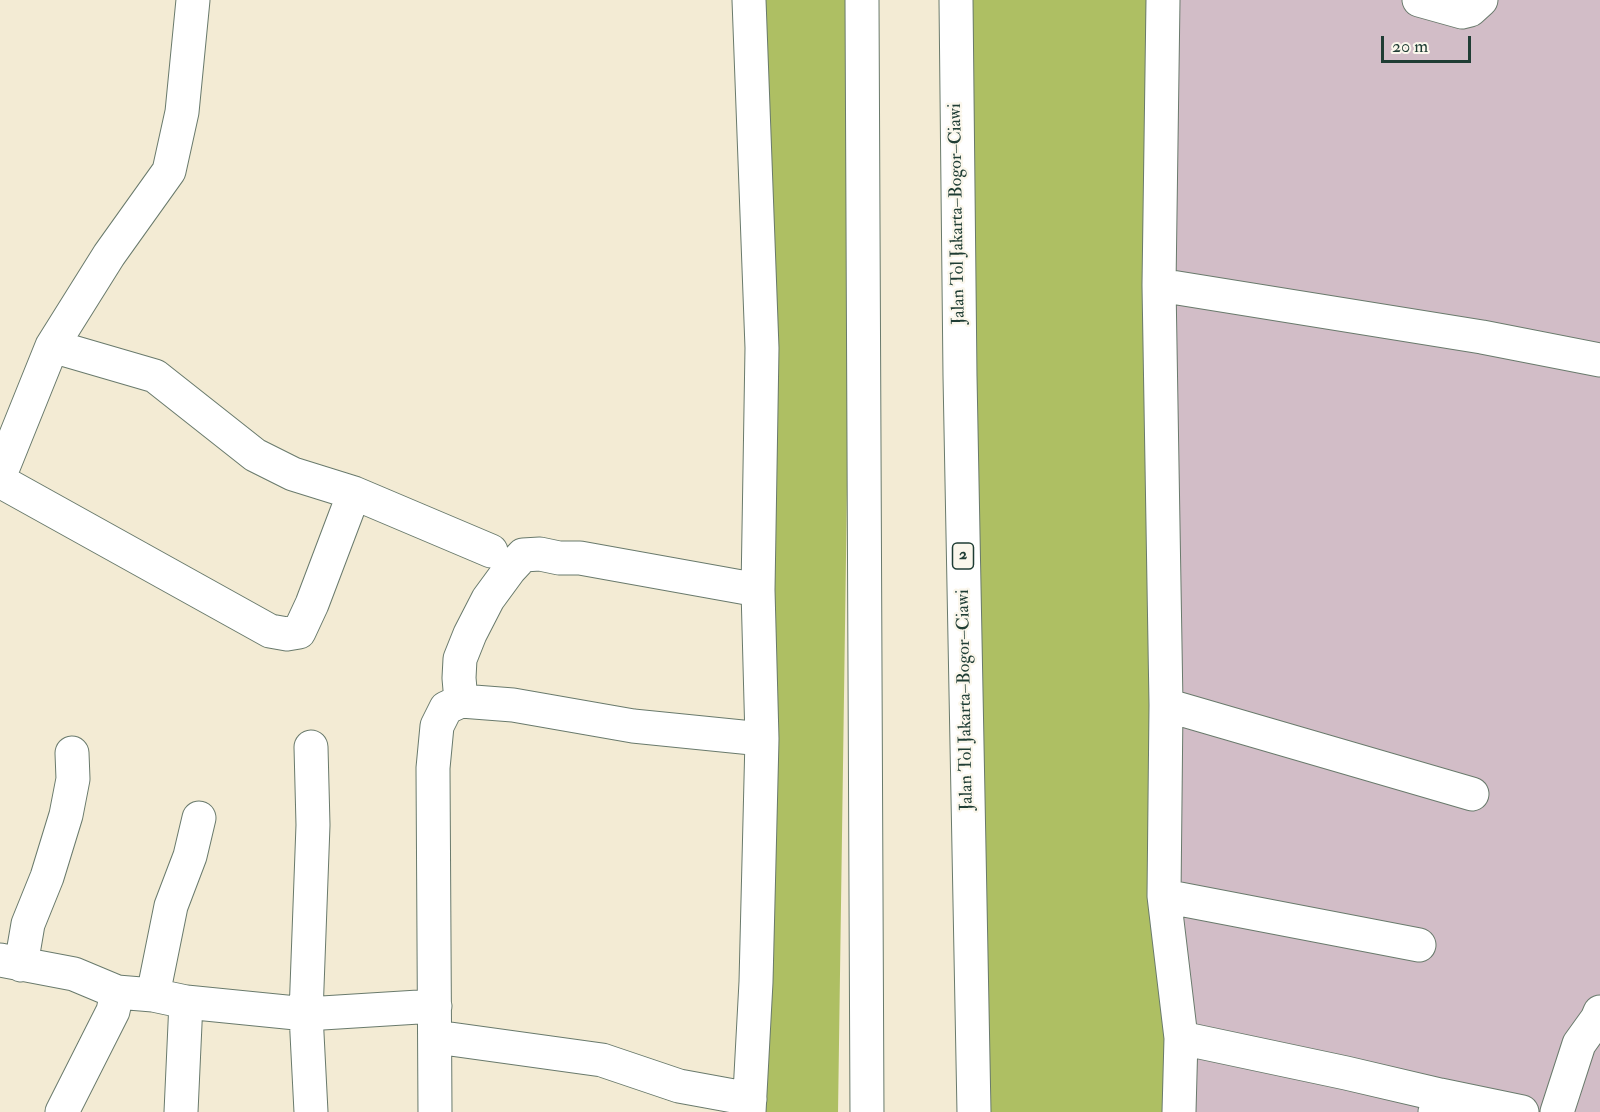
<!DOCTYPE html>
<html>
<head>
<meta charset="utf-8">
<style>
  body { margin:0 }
  #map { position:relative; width:1600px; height:1112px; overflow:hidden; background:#f3ebd4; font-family:"IM FELL Double Pica",serif }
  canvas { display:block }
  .scale { position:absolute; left:1381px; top:36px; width:90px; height:27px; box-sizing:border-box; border:3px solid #1f3d34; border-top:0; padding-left:8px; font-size:18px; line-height:21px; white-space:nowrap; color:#1f3d34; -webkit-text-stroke:4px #fbf7ec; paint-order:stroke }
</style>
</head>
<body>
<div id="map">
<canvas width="1600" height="1112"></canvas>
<div class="scale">20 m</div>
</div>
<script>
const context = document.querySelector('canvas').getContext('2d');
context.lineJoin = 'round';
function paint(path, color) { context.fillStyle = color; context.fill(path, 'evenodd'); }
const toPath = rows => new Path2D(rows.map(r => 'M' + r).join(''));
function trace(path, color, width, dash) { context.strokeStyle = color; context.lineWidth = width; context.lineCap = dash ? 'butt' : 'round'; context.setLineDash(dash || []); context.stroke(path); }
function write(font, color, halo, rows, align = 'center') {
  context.font = font + ' "IM FELL Double Pica",serif'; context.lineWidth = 4.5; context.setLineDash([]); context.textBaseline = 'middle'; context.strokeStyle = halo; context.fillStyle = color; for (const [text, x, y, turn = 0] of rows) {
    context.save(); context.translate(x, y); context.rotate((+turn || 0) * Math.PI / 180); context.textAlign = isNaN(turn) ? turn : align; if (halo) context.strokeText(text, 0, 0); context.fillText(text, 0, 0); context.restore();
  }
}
paint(toPath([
  [1088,0,1600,0,1600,1112,1129,1112]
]), '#d2bdc7');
paint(toPath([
  [749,0,854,0,838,1112,749,1112],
  [956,0,1168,0,1167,1112,974,1112]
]), '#aebf63');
const minor = toPath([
  [1163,0,1159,285,1166,705,1164,896,1181,1038,1179,1112],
  [1419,0,1462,12,1470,10,1481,0],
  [1159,285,1482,337,1600,360],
  [52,346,155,376,255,455,293,474,354,493,491,551],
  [0,475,52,346,109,255,169,171,182,112,193,0],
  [0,481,270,631,287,634,299,632,312,604,354,493],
  [461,701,459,678,460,659,470,634,488,599,510,569,523,555,540,554,559,558,580,558,758,590],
  [1166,705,1472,794],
  [1164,896,1419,945],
  [0,960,74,974,117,992,153,995,186,1002,306,1014,435,1006],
  [21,965,28,924,47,877,66,815,73,779,72,753],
  [153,995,171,906,190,856,199,818],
  [436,1037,602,1060,679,1086,750,1099],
  [1181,1038,1346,1073,1440,1095,1435,1112],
  [1440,1095,1522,1112],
  [62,1112,113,1011,117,992],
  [181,1112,186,1002],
  [311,1112,306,1014,313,825,311,747],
  [435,1112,433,768,437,726,446,708,461,701,513,705,633,726,762,739],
  [749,1112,756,982,762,739,758,590,762,348,749,0],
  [1557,1112,1579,1044,1597,1019,1600,1012]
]);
const motorway = toPath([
  [862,0,867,1112],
  [956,0,960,376,974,1112]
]);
trace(minor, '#697a6c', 35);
trace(motorway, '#697a6c', 35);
trace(minor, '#fff', 33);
trace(motorway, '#fff', 33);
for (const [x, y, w] of [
  [963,556,21]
]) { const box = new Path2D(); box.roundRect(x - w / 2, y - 13, w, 26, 4.5); context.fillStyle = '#fbf7ec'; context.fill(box); trace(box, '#1f3d34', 1.5); }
write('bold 16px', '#1f3d34', null, [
  ["2",963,556]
]);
write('18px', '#1f3d34', '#fbf7ec', [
  ["Jalan Tol Jakarta–Bogor–Ciawi",958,214,-91],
  ["Jalan Tol Jakarta–Bogor–Ciawi",966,700,-91]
]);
</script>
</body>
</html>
